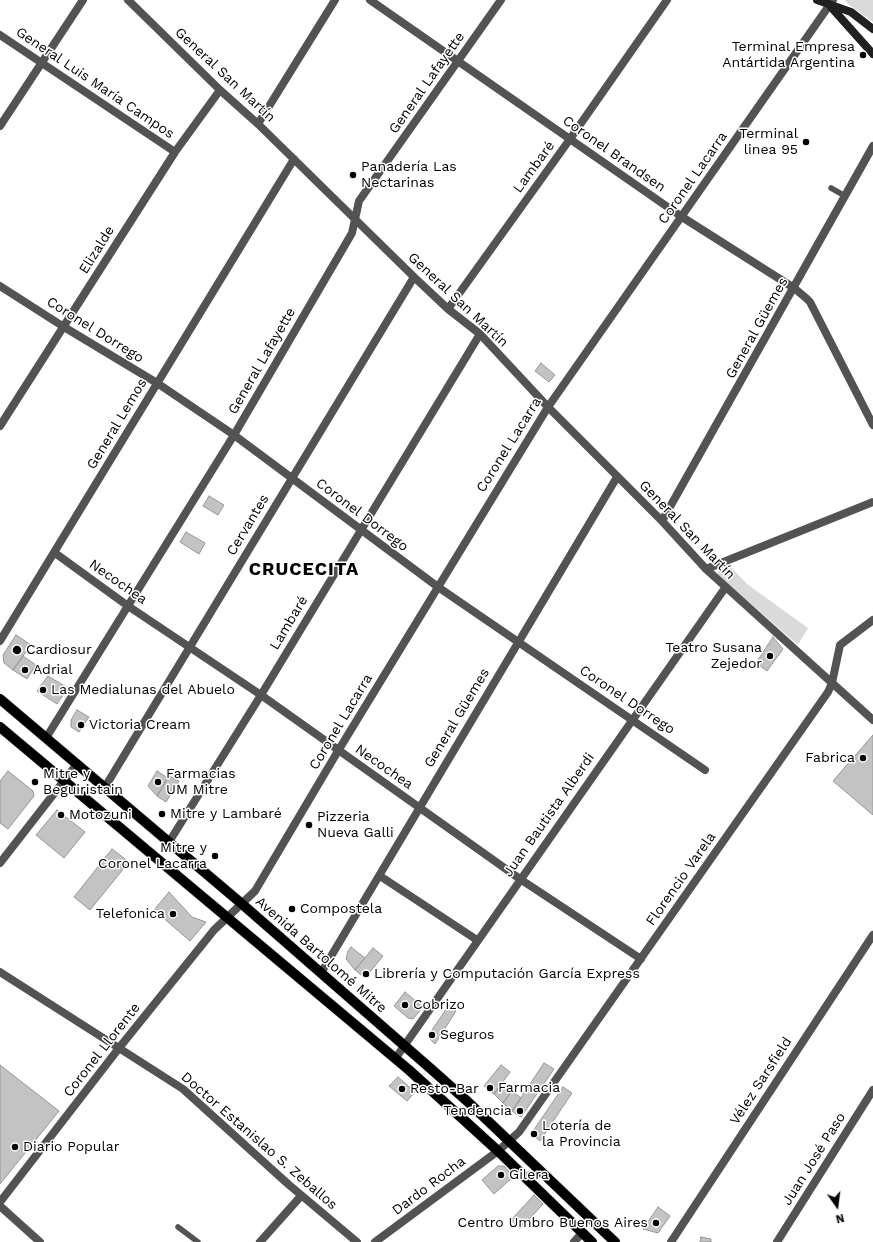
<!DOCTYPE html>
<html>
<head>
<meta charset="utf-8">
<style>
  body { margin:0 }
  #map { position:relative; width:873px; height:1242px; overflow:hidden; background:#fff; font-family:"Work Sans",sans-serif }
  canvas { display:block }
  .north { position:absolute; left:817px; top:1186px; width:40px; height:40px; -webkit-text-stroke:3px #fff; paint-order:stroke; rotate:166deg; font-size:11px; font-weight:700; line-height:16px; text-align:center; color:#000 }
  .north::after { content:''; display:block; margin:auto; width:14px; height:18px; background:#000; clip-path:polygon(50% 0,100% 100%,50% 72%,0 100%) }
</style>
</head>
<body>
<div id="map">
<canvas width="873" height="1242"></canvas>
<div class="north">N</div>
</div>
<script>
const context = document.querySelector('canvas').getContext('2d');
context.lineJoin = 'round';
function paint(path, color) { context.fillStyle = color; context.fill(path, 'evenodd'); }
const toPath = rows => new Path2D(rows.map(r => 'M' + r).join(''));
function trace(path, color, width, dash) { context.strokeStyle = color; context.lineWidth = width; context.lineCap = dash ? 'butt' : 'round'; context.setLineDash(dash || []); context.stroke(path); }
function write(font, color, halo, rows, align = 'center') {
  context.font = font + ' "Work Sans",sans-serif'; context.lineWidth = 3; context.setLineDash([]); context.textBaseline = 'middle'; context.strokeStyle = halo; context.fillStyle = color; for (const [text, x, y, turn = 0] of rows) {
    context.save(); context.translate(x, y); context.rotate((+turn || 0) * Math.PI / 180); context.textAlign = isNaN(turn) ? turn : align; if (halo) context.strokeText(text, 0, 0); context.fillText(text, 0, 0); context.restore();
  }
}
paint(toPath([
  [845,0,873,0,873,22,848,4],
  [728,564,747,584,808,628,798,645,718,575,718,568]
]), '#dadada');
const building = toPath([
  [541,363,555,375,549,382,535,371,541,363],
  [209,496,224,505,218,515,203,506,209,496],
  [186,532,205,543,199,554,180,542,186,532],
  [16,635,31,645,13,670,4,663,3,655,16,635],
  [773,637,783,649,767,671,756,663,773,637],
  [23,656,36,665,27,679,13,670,23,656],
  [48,676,68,688,57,704,37,691,48,676],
  [77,710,89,717,79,732,71,727,71,720,77,710],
  [873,735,873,815,833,781,873,735],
  [8,771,33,791,34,796,8,829,0,823,0,781,8,771],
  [157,771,168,778,157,796,148,786,157,771],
  [169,776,179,781,166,802,157,796,169,776],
  [57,810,85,832,64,858,36,835,57,810],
  [112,849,129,862,90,910,74,897,112,849],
  [169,892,192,917,206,922,190,941,154,910,169,892],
  [351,947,365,958,355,970,346,959,348,951,351,947],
  [373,948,383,956,365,978,355,970,373,948],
  [405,992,423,1007,413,1019,408,1018,394,1006,405,992],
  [449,1005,456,1011,435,1044,430,1039,430,1033,449,1005],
  [544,1063,554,1069,521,1117,512,1111,544,1063],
  [0,1065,59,1111,0,1184,0,1065],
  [501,1065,510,1072,494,1094,484,1086,501,1065],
  [398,1077,415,1092,407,1101,389,1086,398,1077],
  [500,1086,510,1093,503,1103,494,1094,500,1086],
  [563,1087,572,1093,540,1141,531,1134,563,1087],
  [512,1091,521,1098,512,1111,503,1103,512,1091],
  [498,1166,504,1166,513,1177,494,1194,482,1180,498,1166],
  [534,1195,543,1204,520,1229,511,1220,534,1195],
  [658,1207,670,1216,658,1233,643,1229,658,1207],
  [701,1237,711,1239,711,1242,700,1242,701,1237]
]);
paint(building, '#c3c3c3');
trace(building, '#979797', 1);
const primary = toPath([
  [0,699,242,904,430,1068,467,1101,615,1242],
  [0,727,409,1070,498,1151,592,1242]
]);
trace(primary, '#dbdbdb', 11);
trace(toPath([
  [831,188,845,196],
  [178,1227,198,1242]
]), '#535353', 5.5);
trace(toPath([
  [128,0,220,90,258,124,414,277,448,309,480,334,548,407,662,521,706,569,873,720],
  [370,0,682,217,794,288,806,298,810,302,873,425],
  [0,35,175,152],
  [258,124,335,0],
  [0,126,83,0],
  [0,286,64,327,157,383,234,435,438,587,705,770],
  [448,309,570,139,667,0],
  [0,426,175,152,220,90],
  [662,521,873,146],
  [55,553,128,606,261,695,520,879,641,959],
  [706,569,873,502],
  [0,641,294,159],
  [46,738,234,435,352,233,359,201,501,0],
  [105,787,414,277],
  [169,842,261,695,480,334],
  [0,863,77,764],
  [380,876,477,940],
  [0,972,183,1089,288,1184,357,1242],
  [321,973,617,477],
  [395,1059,725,588],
  [0,1202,119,1048,214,930,255,891,338,751,548,407,833,0],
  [0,1206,40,1242],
  [260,1242,301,1196],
  [375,1242,498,1151,519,1132,828,692,832,683,840,645,873,620],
  [574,1242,582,1233],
  [671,1242,873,935],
  [777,1242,873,1090]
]), '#535353', 8);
trace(toPath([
  [817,0,851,12,873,29],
  [831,7,873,54]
]), '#202020', 8);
trace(primary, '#000', 10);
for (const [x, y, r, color] of [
  [863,55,4,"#000"],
  [806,142,4,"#000"],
  [353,175,4,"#000"],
  [17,650,5,"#000"],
  [770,656,4,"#000"],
  [25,670,4,"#000"],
  [43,690,4,"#000"],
  [81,725,4,"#000"],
  [863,758,4,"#000"],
  [35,782,4,"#000"],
  [158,782,4,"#000"],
  [162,814,4,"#000"],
  [61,815,4,"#000"],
  [309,825,4,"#000"],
  [215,856,4,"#000"],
  [292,909,4,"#000"],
  [173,914,4,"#000"],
  [366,974,4,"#000"],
  [405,1005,4,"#000"],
  [432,1035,4,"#000"],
  [490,1088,4,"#000"],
  [402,1089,4,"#000"],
  [520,1111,4,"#000"],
  [534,1134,4,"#000"],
  [15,1147,4,"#000"],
  [501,1175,4,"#000"],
  [656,1223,4,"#000"]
]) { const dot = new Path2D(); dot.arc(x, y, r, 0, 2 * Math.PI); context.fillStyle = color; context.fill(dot); trace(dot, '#fff', 1.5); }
write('14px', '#000', '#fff', [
  ["Terminal Empresa",855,47,"right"],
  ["Antártida Argentina",855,63,"right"],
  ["Terminal",798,134,"right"],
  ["linea 95",798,150,"right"],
  ["Panadería Las",361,167],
  ["Nectarinas",361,183],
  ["Teatro Susana",762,648,"right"],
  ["Zejedor",762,664,"right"],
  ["Cardiosur",26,650],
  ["Adrial",33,670],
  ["Las Medialunas del Abuelo",51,690],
  ["Victoria Cream",89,725],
  ["Fabrica",855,758,"right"],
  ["Mitre y",43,774],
  ["Beguiristain",43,790],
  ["Farmacias",166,774],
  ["UM Mitre",166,790],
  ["Mitre y Lambaré",170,814],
  ["Motozuni",69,815],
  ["Pizzeria",317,817],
  ["Nueva Galli",317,833],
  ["Mitre y",207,848,"right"],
  ["Coronel Lacarra",207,864,"right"],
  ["Compostela",300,909],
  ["Telefonica",165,914,"right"],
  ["Librería y Computación García Express",374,974],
  ["Cobrizo",413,1005],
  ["Seguros",440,1035],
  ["Farmacia",498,1088],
  ["Resto-Bar",410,1089],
  ["Tendencia",512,1111,"right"],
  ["Lotería de",542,1126],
  ["la Provincia",542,1142],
  ["Diario Popular",23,1147],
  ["Gilera",509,1175],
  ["Centro Umbro Buenos Aires",648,1223,"right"]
], 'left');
write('14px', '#000', '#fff', [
  ["General San Martín",225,75,43],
  ["General Luis María Campos",95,83,34],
  ["General Lafayette",427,83,-55],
  ["Coronel Brandsen",614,154,35],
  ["Lambaré",534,167,-54],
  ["Coronel Lacarra",693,178,-55],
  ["Elizalde",97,250,-58],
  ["General San Martín",458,300,43],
  ["General Güemes",757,328,-61],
  ["Coronel Dorrego",95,330,32],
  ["General Lafayette",262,361,-60],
  ["General Lemos",117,424,-59],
  ["Coronel Lacarra",509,445,-58],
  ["Coronel Dorrego",362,515,37],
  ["Cervantes",248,525,-59],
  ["General San Martín",687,530,46],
  ["Necochea",118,582,35],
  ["Lambaré",289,623,-59],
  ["Coronel Dorrego",627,700,34],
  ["General Güemes",457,718,-59],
  ["Coronel Lacarra",341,722,-59],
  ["Necochea",384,767,35],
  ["Juan Bautista Alberdi",549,815,-55],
  ["Florencio Varela",681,879,-55],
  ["Avenida Bartolomé Mitre",321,955,41],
  ["Coronel Llorente",102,1050,-52],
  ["Vélez Sarsfield",761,1081,-57],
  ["Doctor Estanislao S. Zeballos",259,1141,41],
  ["Juan José Paso",814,1159,-58],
  ["Dardo Rocha",429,1186,-37]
]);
context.letterSpacing = '1px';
write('bold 18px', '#000', '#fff', [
  ["CRUCECITA",304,570]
]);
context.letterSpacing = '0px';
</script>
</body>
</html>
